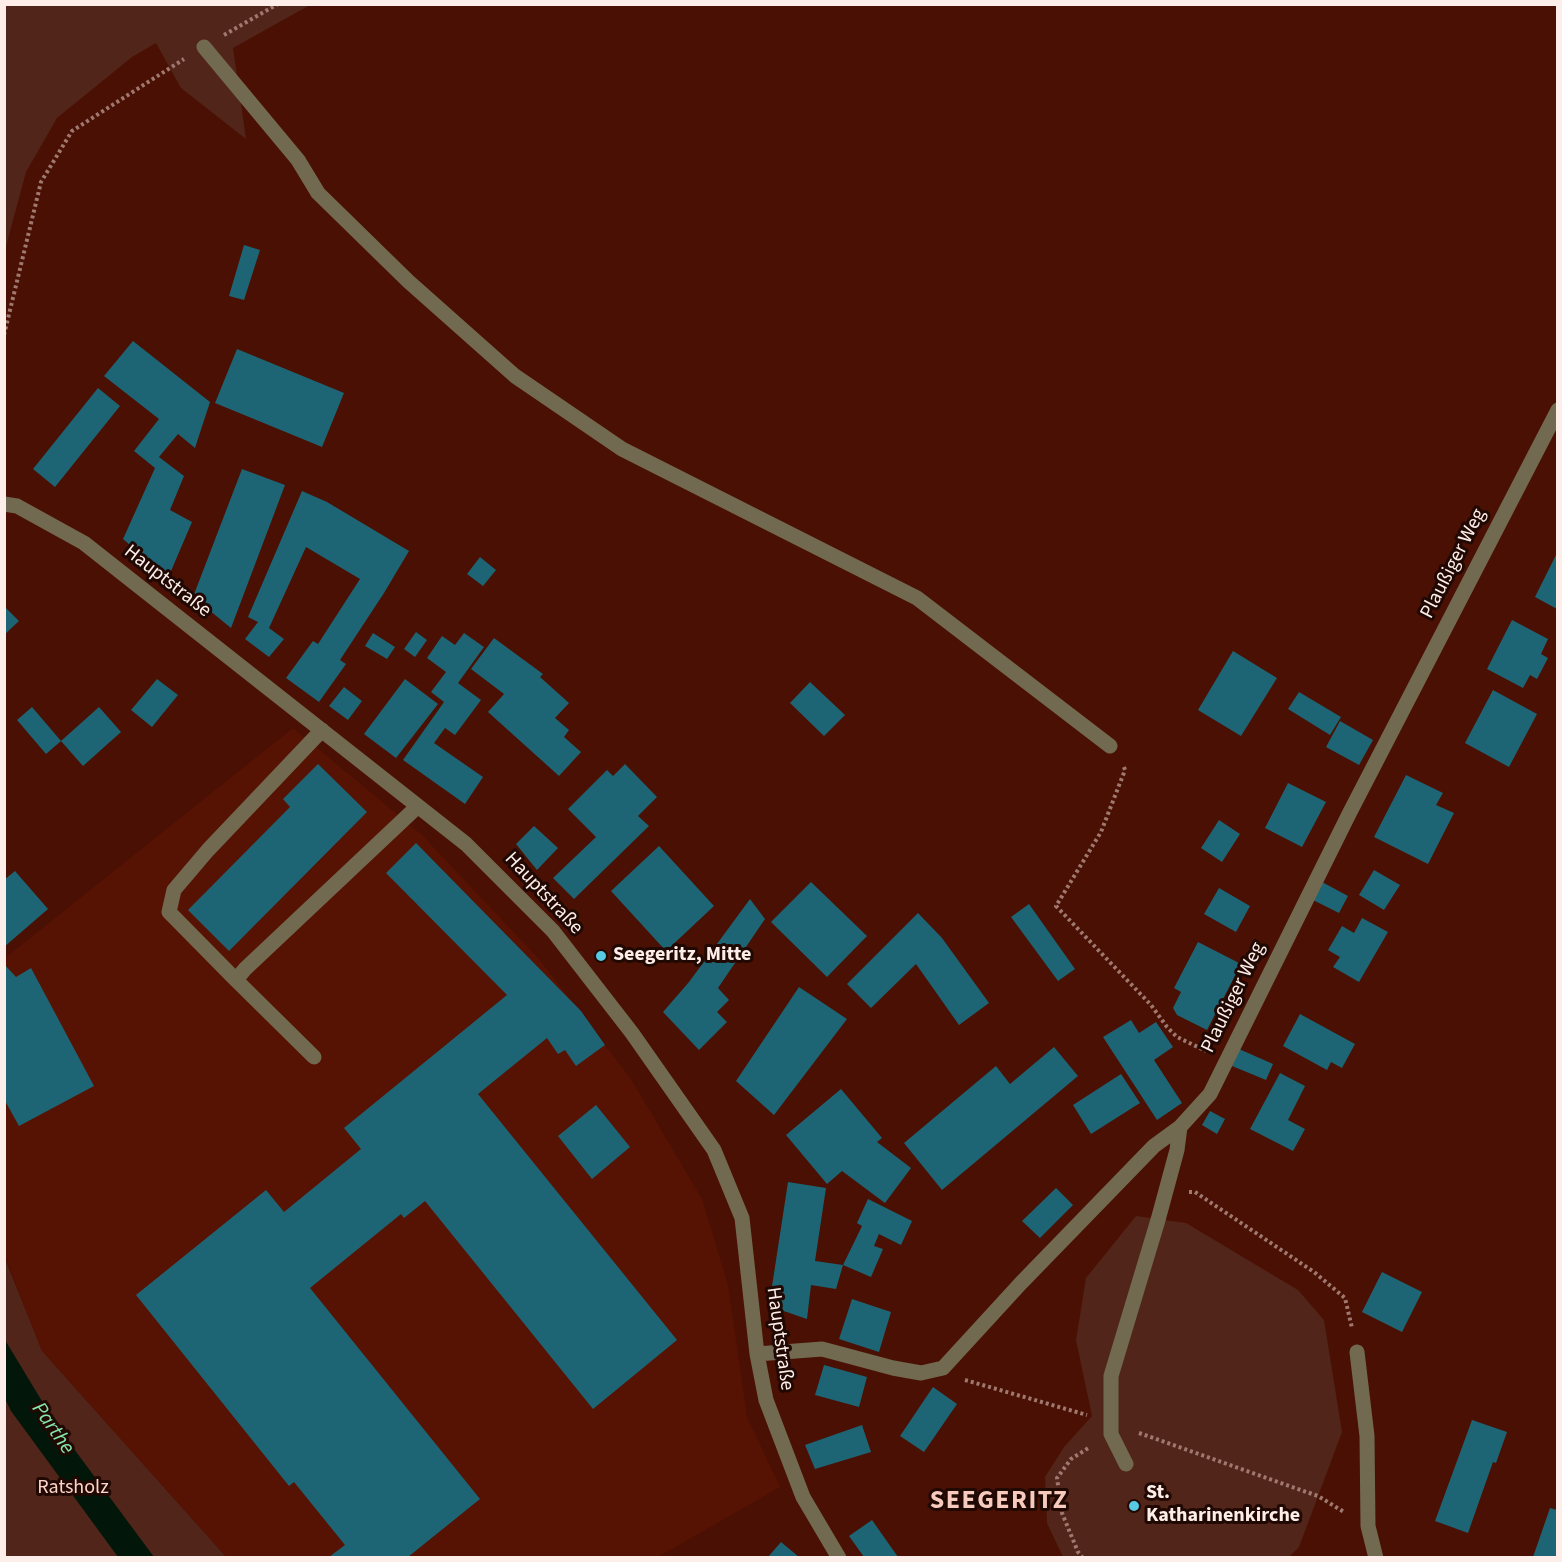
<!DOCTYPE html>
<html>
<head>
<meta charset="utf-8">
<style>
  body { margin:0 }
  #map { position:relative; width:1562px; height:1562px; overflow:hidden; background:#4a1003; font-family:"Source Sans 3",sans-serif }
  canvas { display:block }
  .frame { position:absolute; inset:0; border:6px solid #fdeeea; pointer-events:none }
</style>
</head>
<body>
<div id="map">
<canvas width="1562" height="1562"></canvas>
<div class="frame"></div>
</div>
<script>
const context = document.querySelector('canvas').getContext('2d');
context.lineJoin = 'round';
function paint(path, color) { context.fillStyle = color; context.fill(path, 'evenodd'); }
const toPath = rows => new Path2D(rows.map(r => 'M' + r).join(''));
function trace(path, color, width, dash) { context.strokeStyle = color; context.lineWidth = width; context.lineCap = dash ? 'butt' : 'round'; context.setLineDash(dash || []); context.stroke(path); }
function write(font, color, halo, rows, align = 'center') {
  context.font = font + ' "Source Sans 3",sans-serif'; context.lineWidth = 6; context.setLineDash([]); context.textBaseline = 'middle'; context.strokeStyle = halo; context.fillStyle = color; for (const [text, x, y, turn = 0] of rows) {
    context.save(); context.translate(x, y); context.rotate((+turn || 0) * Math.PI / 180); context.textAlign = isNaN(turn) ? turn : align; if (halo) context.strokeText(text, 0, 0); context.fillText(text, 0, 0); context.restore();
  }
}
paint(toPath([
  [293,728,422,835,539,959,631,1079,702,1199,728,1285,747,1417,780,1487,658,1557,226,1557,42,1351,5,1256,5,958]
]), '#561303');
paint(toPath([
  [5,5,310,5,233,48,246,139,181,88,156,43,132,57,57,118,26,172,5,250],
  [1136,1216,1186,1223,1298,1290,1324,1320,1342,1432,1299,1547,1289,1557,1063,1557,1047,1523,1045,1477,1064,1447,1092,1416,1076,1340,1086,1278],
  [4,1256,42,1351,226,1557,5,1557]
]), '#52251a');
paint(toPath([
  [5,1340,57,1426,154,1557,118,1557,11,1411,5,1399]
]), '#021609');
paint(toPath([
  [244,245,260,250,244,300,229,296],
  [133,341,210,402,195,448,178,434,159,457,184,476,170,510,192,522,168,578,123,539,155,468,134,451,159,419,104,376],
  [237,349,344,393,322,447,215,403],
  [98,388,120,406,55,487,33,469],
  [242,469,285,485,231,628,193,597],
  [302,491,327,502,409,551,384,593,340,660,346,664,319,702,286,678,313,641,318,644,360,579,306,547,269,628,284,639,269,657,245,639,258,622,248,617],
  [1557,553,1557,609,1535,597],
  [480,557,496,570,483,586,467,574],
  [4,606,19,621,4,635],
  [1512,620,1548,639,1541,654,1548,658,1537,679,1530,675,1523,688,1487,669],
  [416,632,427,640,415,657,404,649],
  [373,633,395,647,387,659,365,646],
  [464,633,484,647,458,683,481,700,455,735,445,728,434,743,483,777,465,804,403,760,444,702,431,692,446,672,427,658,442,636,455,645],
  [494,638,543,674,540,677,569,703,555,718,569,730,564,737,581,752,559,776,488,712,504,694,471,669],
  [1233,651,1277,678,1241,736,1198,710],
  [157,679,178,695,152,727,131,710],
  [405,679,438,704,396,758,364,734],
  [810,682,845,715,824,736,790,703],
  [344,687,362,701,348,720,329,706],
  [1493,690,1537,714,1509,767,1465,743],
  [1299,692,1341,717,1330,735,1288,709],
  [32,707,61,741,46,754,17,720],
  [99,707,121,732,83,766,61,741],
  [1340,721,1373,740,1359,765,1326,747],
  [318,764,367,812,229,951,188,910,290,807,283,799],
  [625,764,657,797,638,816,649,826,574,899,553,878,596,837,568,809,607,770,613,776],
  [1406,775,1443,793,1436,805,1454,813,1428,864,1374,837],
  [1288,783,1326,802,1302,847,1265,828],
  [1219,820,1240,834,1222,862,1201,848],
  [534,826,558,848,537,870,516,844],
  [416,843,581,1011,605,1045,576,1066,565,1050,558,1054,547,1038,478,1094,677,1340,593,1409,425,1201,404,1218,401,1214,310,1288,480,1499,408,1557,329,1557,345,1545,294,1482,289,1486,136,1295,266,1190,284,1212,361,1149,344,1128,507,995,386,873],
  [659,846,714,906,666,951,611,891],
  [1374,870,1400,885,1384,910,1359,895],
  [15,871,48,909,4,947,4,880],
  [811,882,867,936,827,977,771,922],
  [1322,882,1348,896,1339,913,1313,900],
  [1219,888,1250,906,1236,932,1204,914],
  [750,899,765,919,718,988,729,1000,717,1012,727,1022,699,1050,663,1012,689,982],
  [1029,904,1075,969,1058,981,1011,917],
  [918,913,942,938,989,1003,959,1025,916,964,871,1008,847,984],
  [1362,918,1388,932,1359,982,1333,967,1340,957,1328,950,1342,926,1354,933],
  [1198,942,1241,964,1207,1030,1177,1015,1173,1008,1181,992,1174,988],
  [4,964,16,977,31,968,94,1086,19,1126,4,1099],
  [799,987,847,1019,774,1115,736,1081],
  [1300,1014,1355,1044,1342,1068,1331,1062,1327,1070,1283,1046],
  [1131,1020,1139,1033,1156,1022,1173,1047,1154,1060,1182,1103,1157,1120,1103,1037],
  [1054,1047,1078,1076,942,1190,904,1143,996,1066,1010,1084],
  [1239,1049,1273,1064,1266,1080,1232,1066],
  [1280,1073,1305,1086,1288,1120,1305,1129,1293,1151,1250,1129],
  [1121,1074,1140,1103,1091,1134,1073,1105],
  [841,1089,882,1138,877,1142,911,1168,885,1203,842,1171,827,1184,786,1135],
  [596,1105,630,1147,592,1179,558,1136],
  [1210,1111,1225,1119,1217,1134,1202,1125],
  [788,1182,826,1188,815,1261,843,1265,836,1289,811,1285,807,1319,769,1306],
  [1056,1188,1073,1205,1040,1238,1022,1221],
  [868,1199,912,1221,901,1245,879,1234,874,1246,883,1249,871,1277,843,1265,862,1226,857,1223],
  [1382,1272,1422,1292,1402,1332,1362,1312],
  [852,1299,891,1312,879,1352,839,1339],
  [824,1365,867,1377,859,1407,815,1395],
  [933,1387,957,1404,924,1452,900,1436],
  [1472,1420,1507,1432,1496,1463,1493,1462,1468,1533,1435,1521],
  [862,1425,871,1452,815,1469,805,1445],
  [1550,1508,1557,1510,1557,1557,1533,1557],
  [872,1520,898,1557,864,1557,849,1536],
  [781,1542,799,1557,768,1557]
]), '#1d6574');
trace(toPath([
  [224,35,278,4],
  [4,335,41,182,72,131,184,59],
  [1124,767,1125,770,1101,832,1056,906,1151,1005,1167,1027,1177,1037,1206,1051],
  [1189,1192,1195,1192,1314,1272,1345,1298,1352,1328],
  [965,1380,1087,1415],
  [1139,1433,1318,1496,1344,1512],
  [1083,1558,1078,1552,1062,1513,1057,1478,1071,1459,1090,1447]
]), '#9f7970', 4, [3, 3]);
trace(toPath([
  [204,47,298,160,318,193,408,281,515,376,622,449,917,598,1110,746],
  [4,504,17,506,84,543,466,844,553,931,632,1033,714,1150,742,1218,757,1354,766,1400,803,1497,839,1558],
  [236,980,169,912,174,890,208,850,322,730],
  [314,1057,236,980,245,969,418,806],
  [1357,1352,1367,1436,1368,1526,1376,1558],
  [757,1354,822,1349,893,1368,921,1373,943,1368,1021,1283,1154,1146,1180,1127,1210,1094,1349,814,1558,410],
  [1126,1464,1111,1434,1111,1376,1158,1220,1177,1150,1180,1127]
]), '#726a50', 15);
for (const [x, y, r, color] of [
  [601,956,6,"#57c9e2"],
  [1134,1506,6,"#57c9e2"]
]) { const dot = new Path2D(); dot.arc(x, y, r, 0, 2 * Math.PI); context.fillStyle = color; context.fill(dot); trace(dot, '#200803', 2); }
write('20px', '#fdeeea', '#200803', [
  ["Plaußiger Weg",1454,564,-63],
  ["Hauptstraße",167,582,38],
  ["Hauptstraße",543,894,47],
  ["Plaußiger Weg",1234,998,-64],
  ["Hauptstraße",779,1339,82]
]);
write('bold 20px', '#fdeeea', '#200803', [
  ["Seegeritz, Mitte",613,956],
  ["St.",1146,1494],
  ["Katharinenkirche",1146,1517]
], 'left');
write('20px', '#ffd4c8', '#200803', [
  ["Ratsholz",73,1489]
]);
write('italic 21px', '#85e7a9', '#200803', [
  ["Parthe",52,1429,55]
]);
context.letterSpacing = '1.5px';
write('bold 26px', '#f7cabe', '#200803', [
  ["SEEGERITZ",999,1502]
]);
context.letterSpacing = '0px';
</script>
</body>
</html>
